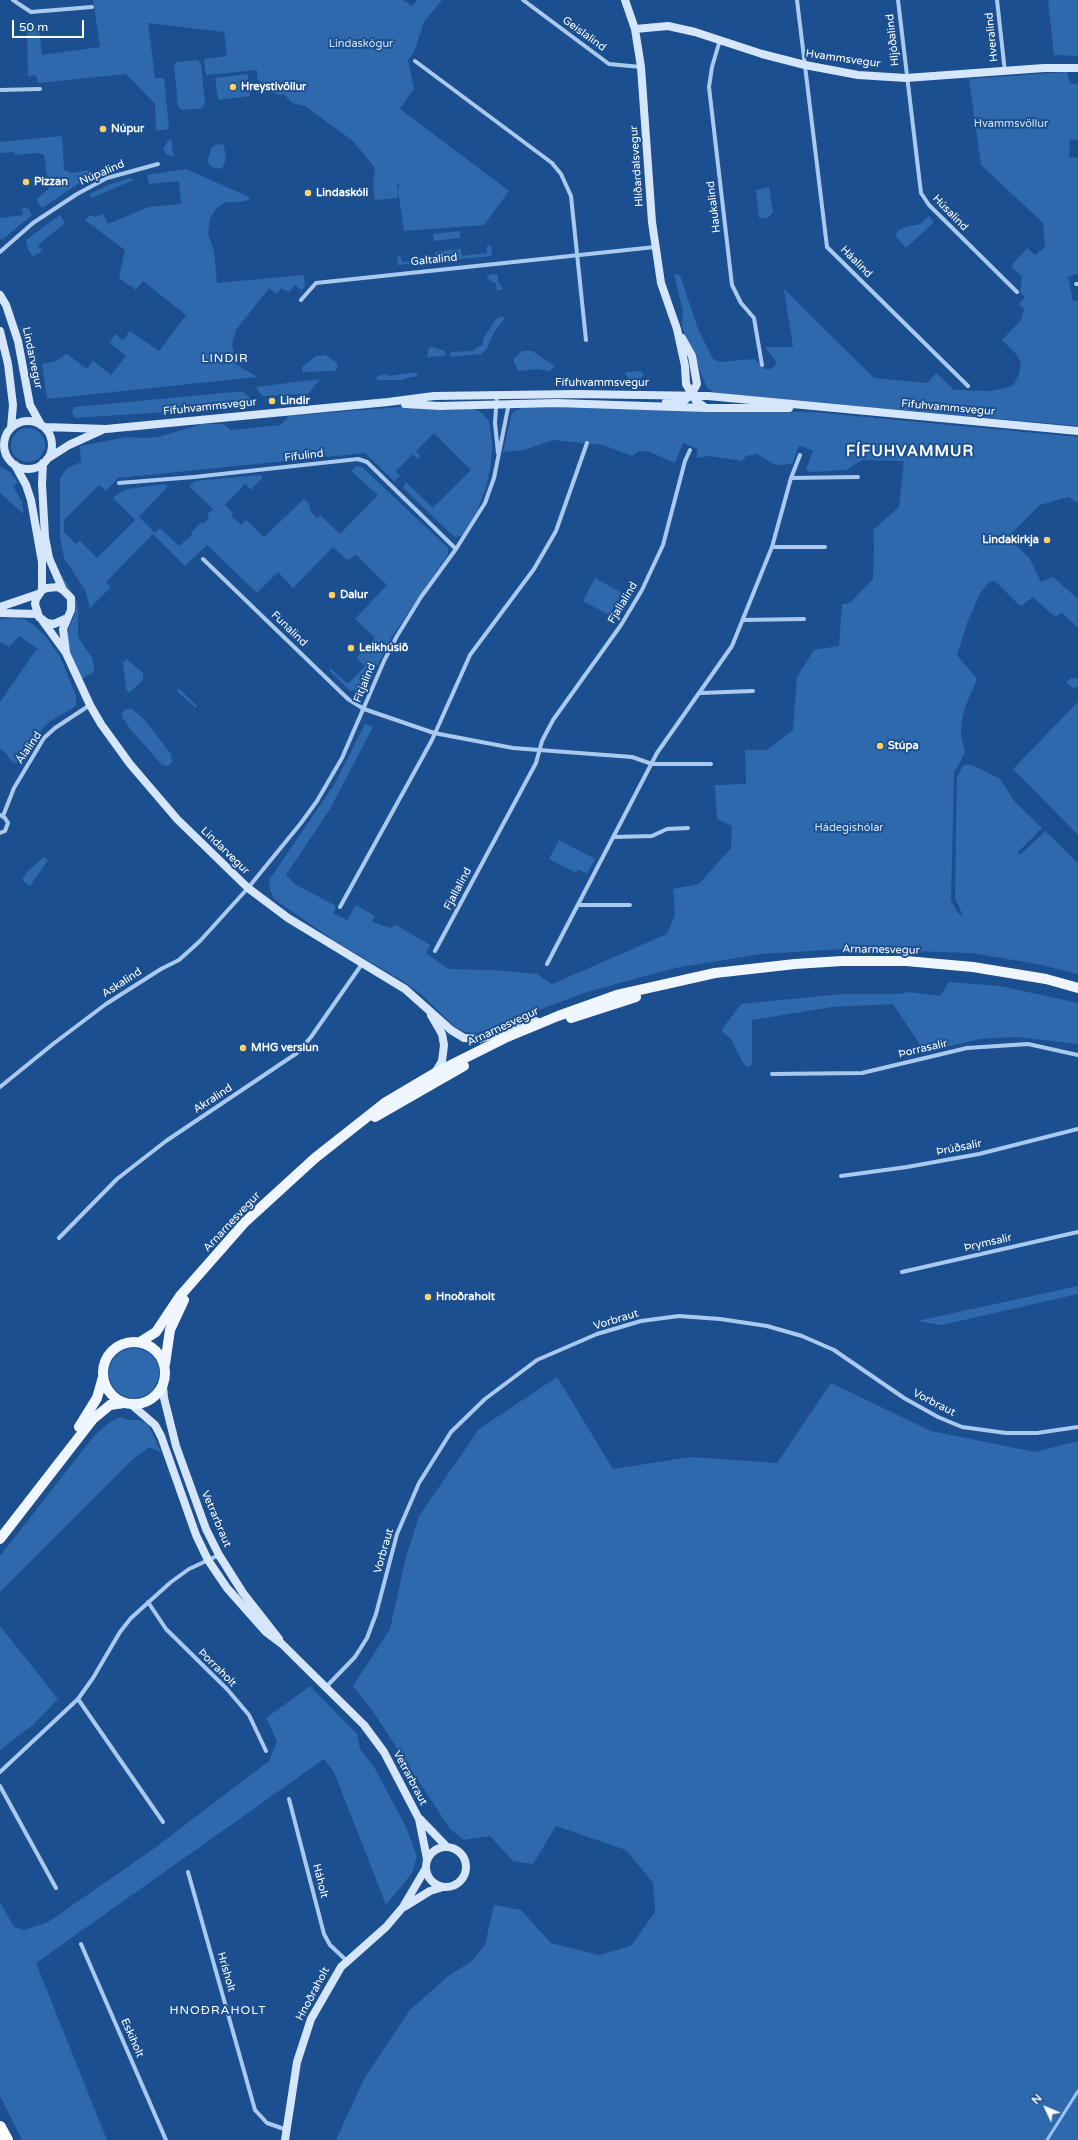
<!DOCTYPE html>
<html>
<head>
<meta charset="utf-8">
<style>
  body { margin:0 }
  #map { position:relative; width:1078px; height:2140px; overflow:hidden; background:#1b4f8f; font-family:"Varela Round",sans-serif }
  canvas { display:block }
  .north { position:absolute; left:1026px; top:2088px; width:40px; height:40px; -webkit-text-stroke:3px #1b4f8f; paint-order:stroke; rotate:314deg; font-size:11px; font-weight:700; line-height:16px; text-align:center; color:#fff }
  .north::after { content:''; display:block; margin:auto; width:14px; height:18px; background:#fff; clip-path:polygon(50% 0,100% 100%,50% 72%,0 100%) }
  .scale { position:absolute; left:12px; top:20px; width:72px; height:18px; box-sizing:border-box; border:2px solid #fff; border-top:0; padding-left:5px; font-size:12px; line-height:14px; white-space:nowrap; color:#fff; -webkit-text-stroke:3px #1b4f8f; paint-order:stroke }
</style>
</head>
<body>
<div id="map">
<canvas width="1078" height="2140"></canvas>
<div class="north">N</div>
<div class="scale">50 m</div>
</div>
<script>
const context = document.querySelector('canvas').getContext('2d');
context.lineJoin = 'round';
function paint(path, color) { context.fillStyle = color; context.fill(path, 'evenodd'); }
const toPath = rows => new Path2D(rows.map(r => 'M' + r).join(''));
function trace(path, color, width, dash) { context.strokeStyle = color; context.lineWidth = width; context.lineCap = dash ? 'butt' : 'round'; context.setLineDash(dash || []); context.stroke(path); }
function write(font, color, halo, rows, align = 'center') {
  context.font = font + ' "Varela Round",sans-serif'; context.lineWidth = 4; context.setLineDash([]); context.textBaseline = 'middle'; context.strokeStyle = halo; context.fillStyle = color; for (const [text, x, y, turn = 0] of rows) {
    context.save(); context.translate(x, y); context.rotate((+turn || 0) * Math.PI / 180); context.textAlign = isNaN(turn) ? turn : align; if (halo) context.strokeText(text, 0, 0); context.fillText(text, 0, 0); context.restore();
  }
}
paint(toPath([
  [93,0,403,0,412,6,417,0,442,0,424,22,414,52,408,60,414,89,400,109,509,191,484,225,404,231,398,190,400,183,397,184,398,198,375,200,373,184,375,168,353,141,305,106,292,103,284,94,278,95,265,88,257,78,257,70,206,75,204,59,227,56,224,32,148,23,155,78,164,78,169,129,156,131,155,104,126,74,38,83,36,75,28,76,27,30,39,28,42,55,100,47],
  [1048,0,1078,0,1078,56,1054,55],
  [197,60,201,64,205,104,202,108,182,110,178,107,174,66,177,62],
  [1067,72,1070,83,1078,85,1078,140,1070,139,1069,157,1078,158,1078,274,1068,277,1073,301,1078,300,1078,426,715,393,707,388,682,327,683,311,674,274,680,275,698,329,713,359,720,362,754,359,765,369,770,369,775,366,776,361,765,347,793,347,784,289,874,378,927,383,936,373,954,390,990,391,1010,387,1014,384,1019,374,1021,364,1017,355,1002,340,1021,320,1024,309,1019,304,1025,297,1020,292,1022,277,1011,266,1027,248,1035,255,1045,247,1043,223,981,165,969,79],
  [248,74,250,96,218,100,215,78],
  [62,136,64,170,73,173,89,170,85,179,44,207,41,207,36,200,49,188,44,155,38,153,15,155,14,152,0,153,0,142],
  [172,140,172,148,174,156,167,155,163,149,168,141],
  [218,144,224,145,226,159,223,167,219,169,212,167,207,162,212,147],
  [186,169,249,197,249,200,240,202,226,202,217,208,210,218,208,234,214,251,217,283,304,275,305,287,301,290,295,285,289,292,281,288,277,294,269,288,236,330,232,345,236,364,257,377,47,399,42,364,56,361,67,354,87,369,93,361,111,375,126,356,110,343,115,334,123,340,130,331,159,351,186,315,143,281,136,290,119,278,125,250,85,220,89,215,96,217,103,214,108,224,149,207,181,204,179,181,149,184,147,175],
  [131,178,134,180,91,198,90,194,108,185],
  [769,187,773,212,768,218,759,218,756,190],
  [22,207,29,209,32,215,2,240,0,238,0,218,23,215],
  [60,215,65,223,38,245,42,251,33,257,28,249,26,240],
  [929,216,934,222,906,248,895,235,899,230,906,227,920,224],
  [460,231,460,238,434,241,433,234],
  [491,245,492,256,397,265,398,257,400,254,402,262,435,259,435,252,461,249,462,256,487,253,487,246],
  [491,274,498,275,498,281,503,289,497,291,496,284,486,277],
  [503,316,504,319,493,334,486,350,481,354,450,357,451,352,473,351,477,347,482,346,484,337,496,319],
  [432,347,445,351,445,356,427,357,429,348],
  [523,351,532,351,555,366,549,371,537,369,518,371,513,359],
  [325,355,336,362,338,368,334,371,303,372,302,367,316,356],
  [641,371,644,375,640,379,630,379,625,375,627,372],
  [409,373,416,373,418,376,410,377,403,380,376,380,377,377,384,374,390,376],
  [320,379,308,394,262,396,256,387],
  [234,392,243,392,258,405,243,407,75,418,72,412,74,407],
  [400,407,447,410,473,409,480,411,489,421,492,444,491,464,486,488,477,511,463,535,460,536,455,537,449,532,403,488,406,482,433,508,471,470,434,433,416,451,421,456,418,459,413,454,396,471,400,476,394,481,365,453,118,478,106,491,99,485,64,520,64,532,76,544,80,541,97,558,135,520,113,498,119,493,128,489,165,484,168,486,139,517,155,533,160,528,179,546,192,535,191,533,201,522,203,524,209,518,207,515,213,509,189,486,195,481,261,475,263,477,251,490,245,484,225,505,233,513,231,516,241,525,246,520,264,537,304,499,309,504,311,512,317,518,320,515,340,534,378,495,351,471,357,466,362,467,448,548,448,554,391,638,364,693,358,690,350,691,329,670,330,668,348,684,365,666,356,658,375,638,355,619,387,585,356,555,347,560,333,547,293,588,278,572,257,593,207,545,185,566,153,534,106,582,111,587,90,608,85,590,64,558,60,537,60,478,67,468,81,462,80,446,127,437,144,438,158,437,203,424,223,424,231,430,281,425,289,416],
  [525,407,606,407,812,412,1078,437,1078,503,1068,497,1040,505,1008,537,1030,559,1041,582,1053,577,1078,599,1078,628,1062,613,1055,617,1033,597,1023,605,1019,605,995,581,991,581,988,583,980,594,967,623,957,655,977,679,965,707,962,720,961,735,965,752,954,773,951,901,958,913,963,916,955,898,957,776,964,765,972,765,1000,779,1015,802,1042,828,1018,852,1020,855,1045,831,1078,863,1078,974,1042,965,972,953,845,949,761,954,675,968,587,992,477,1033,465,1032,454,1026,421,994,401,980,335,941,275,900,270,890,269,880,334,785,365,724,373,727,330,809,286,875,295,884,336,906,333,913,347,920,356,905,375,916,372,922,390,928,396,925,430,945,426,953,448,969,493,970,537,974,552,984,667,934,675,914,673,889,699,884,731,848,732,826,717,819,715,785,746,784,745,750,767,750,793,730,797,677,814,650,839,646,842,604,850,603,873,579,874,548,873,530,899,507,904,461,862,460,846,470,811,472,806,470,813,450,799,446,792,464,776,465,757,454,746,456,742,461,710,456,696,458,698,449,683,443,675,463,650,452,639,451,632,456,603,445,553,440,524,450,503,452,511,416,514,411],
  '11 445a17 17 0 1 1 34 0a17 17 0 1 1-34 0Z',
  [0,466,11,473,18,483,13,486,22,502,24,514,0,493],
  [61,574,76,599,78,609,78,637,92,658,94,667,94,672,80,680,71,657,67,638,69,627,76,612,74,602,59,576],
  [595,578,622,593,609,615,583,601],
  [13,618,24,619,35,626,47,638,60,657,76,696,76,706,49,722,33,739,16,764,10,760,7,754,0,749,0,702,36,650,39,650,19,636,9,647,0,642,0,619],
  [127,659,143,673,143,680,129,693,126,689,123,662],
  [1071,678,1078,679,1078,687,1073,688,1066,682],
  [178,688,197,706,196,708,177,691],
  [1078,702,1078,835,1013,769],
  [126,709,132,709,143,718,171,754,172,762,168,766,162,765,131,730,122,717,122,713],
  [559,840,595,859,587,874,578,869,576,873,549,859],
  [44,857,48,860,30,886,22,880,28,871],
  [949,982,1000,986,1078,1003,1078,1044,1016,1037,980,1039,925,1052,893,1004,832,1007,752,1020,752,1065,747,1067,742,1061,731,1039,723,1032,723,1028,741,1004,842,994,900,994,909,992,940,996],
  [1078,1286,1078,1294,942,1325,917,1321],
  '109 1373a25 25 0 1 1 50 0a25 25 0 1 1-50 0Z',
  [557,1377,613,1469,691,1457,777,1463,831,1383,931,1431,1035,1452,1078,1441,1078,2140,336,2140,364,2079,410,2010,448,1976,472,1961,485,1945,494,1905,521,1910,551,1943,599,1955,631,1946,655,1912,653,1883,626,1850,556,1826,533,1864,513,1861,490,1836,464,1840,450,1829,372,1710,353,1686,390,1629,406,1557,419,1516,479,1429],
  [120,1417,129,1420,139,1420,148,1424,161,1452,149,1447,132,1460,0,1592,0,1556,94,1436,106,1425],
  [0,1626,58,1699,33,1725,0,1750],
  [310,1686,357,1734,360,1749,374,1767,406,1827,417,1856,412,1873,386,1905,334,1772,324,1759,36,1963,107,2140,22,2140,0,2096,0,1902,14,1927,24,1930,48,1922,152,1850,269,1761,277,1741,266,1718]
]), '#2e69ad');
trace(toPath([
  [1047,2140,1078,2091]
]), '#9cc4f0', 3);
trace(toPath([
  [13,0,31,12,92,7],
  [523,0,609,64,641,67],
  [797,0,827,247,968,386],
  [898,0,921,193,929,205,1017,292],
  [997,0,1005,72],
  [720,40,712,67,709,87,732,285,741,303,754,318,762,365],
  [415,61,552,163,561,174,571,196,586,340],
  [0,90,40,89],
  [0,252,33,223,77,194,107,178,158,164],
  [1076,284,1078,284],
  [301,300,316,283,655,247],
  [497,394,495,423,498,453],
  [791,478,858,477],
  [119,483,194,477,358,459,367,462,456,549],
  [772,547,825,547],
  [203,559,348,699,364,709,434,733,513,748,632,757,652,764,711,764],
  [743,620,804,619],
  [701,693,753,691],
  [0,815,5,818,8,823,5,831,0,833],
  [3,816,14,788,44,738,55,728,90,705],
  [614,837,652,836,667,829,688,828],
  [578,905,630,905],
  [340,907,432,740,470,655,534,569,556,531,587,443],
  [435,951,536,763,542,741,553,720,621,625,642,590,663,545,685,461,690,450],
  [547,964,657,753,732,646,772,547,791,478,800,455],
  [772,1074,862,1073,967,1048,1028,1044,1078,1055],
  [0,1087,53,1044,106,1004,161,969,179,960,200,941,248,888,301,823,317,801,342,758,384,661,397,636,421,597,456,549,485,503,494,478,509,403],
  [841,1176,907,1167,979,1154,1078,1129],
  [59,1238,117,1179,166,1141,297,1053,311,1037,362,964],
  [902,1272,1078,1232],
  [148,1602,166,1629,227,1689,249,1715,266,1751],
  [326,1687,355,1657,367,1638,376,1614,397,1534,419,1483,451,1432,485,1399,537,1360,597,1334,641,1321,679,1316,720,1319,767,1326,802,1336,834,1350,904,1398,938,1417,962,1427,1006,1433,1037,1433,1078,1427],
  [78,1699,163,1822],
  [0,1772,78,1699,93,1678,120,1632,131,1618,171,1582,189,1569,219,1555],
  [0,1786,56,1888],
  [289,1799,324,1934,330,1945,347,1961],
  [188,1872,255,2110,267,2123,287,2130],
  [81,1944,166,2140]
]), '#a9c9ee', 4);
trace(toPath([
  [625,0,635,29,641,67,652,222,661,283,677,329,685,366,686,384,696,401,706,408],
  [635,29,668,26,695,32,762,54,805,65,858,75,906,78,1044,68,1078,68],
  [0,295,6,305,18,341,30,405,41,425],
  [0,331,8,364,13,405,11,428],
  [666,402,685,400,691,395,697,384,692,356,682,338],
  [405,404,440,406,556,403,707,408,789,408],
  '4 445a24 24 0 1 1 48 0a24 24 0 1 1-48 0Z',
  [44,427,106,429,388,402,434,396,576,394,708,396,1078,431],
  [47,459,69,445,102,430],
  [43,463,42,484,45,537,49,558,63,590],
  [15,465,26,485,31,500,42,562,42,590],
  [0,607,38,594],
  [0,613,37,614],
  [65,619,54,624,47,623,39,617,35,604,36,599,42,590,47,588,58,587,63,590,71,598,71,610,63,629,66,652],
  [42,620,66,653,90,705,101,724,130,764,177,819,248,888,288,918,405,989,451,1030,464,1038,480,1039,536,1021],
  [431,1015,442,1034,444,1045,442,1061,435,1073],
  [163,1386,164,1398,176,1446,206,1529,219,1555,243,1593,279,1639],
  [132,1405,155,1425,161,1436,196,1535,208,1560,227,1588,266,1632,282,1644,364,1725,384,1752,419,1819,427,1859],
  [420,1819,447,1847],
  '426 1867a20 20 0 1 1 40 0a20 20 0 1 1-40 0Z',
  [404,1907,430,1891,443,1887],
  [285,2140,297,2062,311,2019,341,1967,386,1927,403,1907,426,1868]
]), '#d6e6fa', 8);
trace(toPath([
  [571,1018,636,997],
  [375,1117,464,1066],
  '103 1373a31 31 0 1 1 62 0a31 31 0 1 1-62 0Z',
  [140,1342,156,1332,180,1296,245,1222,315,1158,386,1102,435,1073,505,1038,558,1016,617,995,715,973,795,964,842,961,906,961,973,967,1046,979,1078,988],
  [165,1364,170,1330,184,1300],
  [79,1427,97,1398,103,1377],
  [0,1539,93,1419,110,1405,124,1403]
]), '#f0f6ff', 10);
trace(toPath([
  [0,2127,7,2140]
]), '#fff', 12);
for (const [x, y, r, color] of [
  [233,87,4,"#ffd166"],
  [103,129,4,"#ffd166"],
  [26,182,4,"#ffd166"],
  [308,193,4,"#ffd166"],
  [272,401,4,"#ffd166"],
  [1047,540,4,"#ffd166"],
  [332,595,4,"#ffd166"],
  [351,648,4,"#ffd166"],
  [880,746,4,"#ffd166"],
  [243,1048,4,"#ffd166"],
  [428,1297,4,"#ffd166"]
]) { const dot = new Path2D(); dot.arc(x, y, r, 0, 2 * Math.PI); context.fillStyle = color; context.fill(dot); trace(dot, '#1b4f8f', 1.5); }
write('11px', '#fff', '#1b4f8f', [
  ["Geislalind",584,34,36],
  ["Hveralind",992,37,-96],
  ["Hljóðalind",893,40,-96],
  ["Hvammsvegur",843,59,8],
  ["Hlíðardalsvegur",637,166,-94],
  ["Núpalind",102,173,-23],
  ["Haukalind",714,207,-97],
  ["Húsalind",950,213,46],
  ["Galtalind",434,260,-6],
  ["Háalind",856,262,45],
  ["Lindarvegur",32,358,78],
  ["Fífuhvammsvegur",602,383],
  ["Fífuhvammsvegur",210,407,-6],
  ["Fífuhvammsvegur",948,408,5],
  ["Fífulind",304,456,-7],
  ["Fjallalind",623,603,-59],
  ["Funalind",289,629,44],
  ["Fitjalind",365,683,-68],
  ["Álalind",29,748,-56],
  ["Lindarvegur",225,851,44],
  ["Fjallalind",458,889,-62],
  ["Arnarnesvegur",881,950,1],
  ["Askalind",122,983,-33],
  ["Arnarnesvegur",503,1027,-25],
  ["Þorrasalir",923,1049,-13],
  ["Akralind",213,1099,-33],
  ["Þrúðsalir",959,1148,-11],
  ["Arnarnesvegur",232,1222,-47],
  ["Þrymsalir",988,1243,-13],
  ["Vorbraut",616,1320,-17],
  ["Vorbraut",934,1403,27],
  ["Vetrarbraut",216,1519,67],
  ["Vorbraut",384,1551,-74],
  ["Þorraholt",217,1668,45],
  ["Vetrarbraut",410,1778,62],
  ["Háholt",320,1881,76],
  ["Hrísholt",226,1972,74],
  ["Hnoðraholt",313,1994,-62],
  ["Eskiholt",132,2038,66]
]);
write('11px', '#cfe3fa', '#1b4f8f', [
  ["Lindaskógur",361,44],
  ["Hvammsvöllur",1011,124],
  ["Hádegishólar",849,828]
]);
write('bold 11px', '#fff', '#1b4f8f', [
  ["Hreystivöllur",241,87],
  ["Núpur",111,129],
  ["Pizzan",34,182],
  ["Lindaskóli",316,193],
  ["Lindir",280,401],
  ["Lindakirkja",1039,540,"right"],
  ["Dalur",340,595],
  ["Leikhúsið",359,648],
  ["Stúpa",888,746],
  ["MHG verslun",251,1048],
  ["Hnoðraholt",436,1297]
], 'left');
context.letterSpacing = '1px';
write('12px', '#fff', '#1b4f8f', [
  ["LINDIR",225,359],
  ["HNOÐRAHOLT",218,2011]
]);
context.letterSpacing = '0px';
context.letterSpacing = '1px';
write('bold 15px', '#fff', '#1b4f8f', [
  ["FÍFUHVAMMUR",910,452]
]);
context.letterSpacing = '0px';
</script>
</body>
</html>
